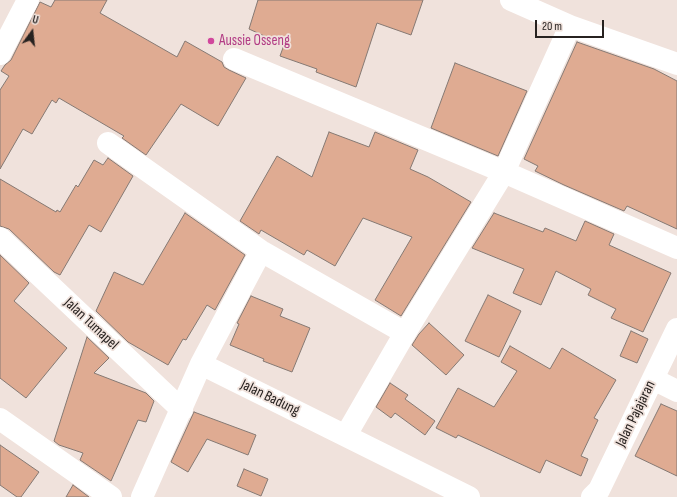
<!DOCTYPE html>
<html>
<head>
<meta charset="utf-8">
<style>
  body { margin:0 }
  #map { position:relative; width:677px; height:497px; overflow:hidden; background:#f0e2dc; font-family:"Sofia Sans Condensed",sans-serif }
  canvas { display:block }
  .north { position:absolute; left:12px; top:12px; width:40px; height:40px; -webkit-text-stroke:3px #f0e2dc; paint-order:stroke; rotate:15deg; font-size:11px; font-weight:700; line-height:16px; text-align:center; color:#272220 }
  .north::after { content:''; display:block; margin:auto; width:14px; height:18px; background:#272220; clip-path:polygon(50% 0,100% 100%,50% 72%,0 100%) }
  .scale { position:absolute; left:535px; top:20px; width:69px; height:18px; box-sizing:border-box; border:2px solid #272220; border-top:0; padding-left:5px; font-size:12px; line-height:14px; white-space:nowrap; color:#272220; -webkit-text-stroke:3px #f0e2dc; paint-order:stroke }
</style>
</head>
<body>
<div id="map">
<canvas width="677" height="497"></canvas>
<div class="north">U</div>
<div class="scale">20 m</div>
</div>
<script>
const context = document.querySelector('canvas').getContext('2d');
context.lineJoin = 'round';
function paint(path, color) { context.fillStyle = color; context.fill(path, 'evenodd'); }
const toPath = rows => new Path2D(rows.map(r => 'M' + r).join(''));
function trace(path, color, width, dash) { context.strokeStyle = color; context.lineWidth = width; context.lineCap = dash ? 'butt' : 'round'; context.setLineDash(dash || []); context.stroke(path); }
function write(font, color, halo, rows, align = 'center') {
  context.font = font + ' "Sofia Sans Condensed",sans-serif'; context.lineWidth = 3.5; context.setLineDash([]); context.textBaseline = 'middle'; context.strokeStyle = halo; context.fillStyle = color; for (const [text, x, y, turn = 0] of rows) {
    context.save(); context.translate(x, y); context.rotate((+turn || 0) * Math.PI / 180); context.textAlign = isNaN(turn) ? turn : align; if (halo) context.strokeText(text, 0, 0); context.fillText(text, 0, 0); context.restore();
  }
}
const building = toPath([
  [55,0,107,0,100,13,177,57,185,41,222,62,224,67,229,70,246,78,218,126,181,104,146,155,122,138,124,136,59,98,56,103,52,100,32,134,23,129,0,169,0,90,9,76,1,71,5,65,11,60,40,2,51,7,55,0],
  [258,0,423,0,411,35,377,23,356,87,316,72,317,69,280,56,284,45,249,29,258,0],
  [577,42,654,69,677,81,677,229,627,206,624,211,564,185,535,171,538,166,524,159,577,42],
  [455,63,527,91,498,156,431,128,455,63],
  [329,132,369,147,375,132,418,150,410,169,428,177,471,202,401,316,375,300,412,237,363,218,335,266,307,250,304,255,261,230,259,234,240,221,277,156,312,177,329,132],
  [108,158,133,176,101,232,89,225,60,275,54,272,9,229,0,226,0,179,56,212,57,210,60,212,76,185,78,187,94,160,103,165,108,158],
  [185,213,245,255,215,310,207,305,186,340,183,339,168,365,128,342,96,311,114,272,143,285,185,213],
  [494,213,543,232,545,228,576,241,585,221,614,234,609,245,671,273,643,332,611,318,616,309,588,295,591,289,556,271,541,305,513,293,524,269,472,248,494,213],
  [0,255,29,283,14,301,67,348,26,398,0,378,0,255],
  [488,295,521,311,499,357,465,341,488,295],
  [251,296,283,309,280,316,310,328,292,372,263,361,264,359,230,345,239,324,237,323,251,296],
  [429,323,464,355,446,375,412,345,419,334,429,323],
  [631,331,648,339,637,363,620,356,631,331],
  [87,337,109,358,94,373,146,393,154,401,146,422,138,420,111,481,80,460,83,453,59,445,54,441,87,337],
  [510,346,550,369,562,348,616,380,594,418,598,420,581,456,588,459,581,476,546,460,540,473,458,435,456,438,436,428,458,388,494,407,517,371,501,362,510,346],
  [390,383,408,395,405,399,435,421,425,435,395,413,391,418,376,407,390,383],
  [661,404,677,411,677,476,635,456,661,404],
  [194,412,256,435,248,455,207,439,188,472,171,462,194,412],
  [0,445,39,472,21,497,17,497,0,485,0,445],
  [244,469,268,479,261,496,237,486,244,469],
  [73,485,89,497,66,497,73,485]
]);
paint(building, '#dfab92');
trace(building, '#857973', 1);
trace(toPath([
  [511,0,570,26,677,64],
  [0,54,28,0],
  [234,59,504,172,677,248],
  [108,143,261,251,405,333],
  [0,238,182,410],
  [201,364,469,497],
  [653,379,677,391],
  [0,419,111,497],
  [346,435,405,333,504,172,570,26],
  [142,497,201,364,261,251],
  [592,497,599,490,677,329]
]), '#fff', 22);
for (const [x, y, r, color] of [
  [211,41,4,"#d1479c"]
]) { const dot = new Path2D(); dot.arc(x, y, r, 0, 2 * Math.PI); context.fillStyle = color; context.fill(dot); trace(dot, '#f0e2dc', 1.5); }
write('15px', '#b23c85', '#f0e2dc', [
  ["Aussie Osseng",219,41]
], 'left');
write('15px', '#272220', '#f0e2dc', [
  ["Jalan Tumapel",91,324,43],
  ["Jalan Badung",270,398,26],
  ["Jalan Pajajaran",636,414,-64]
]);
</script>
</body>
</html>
